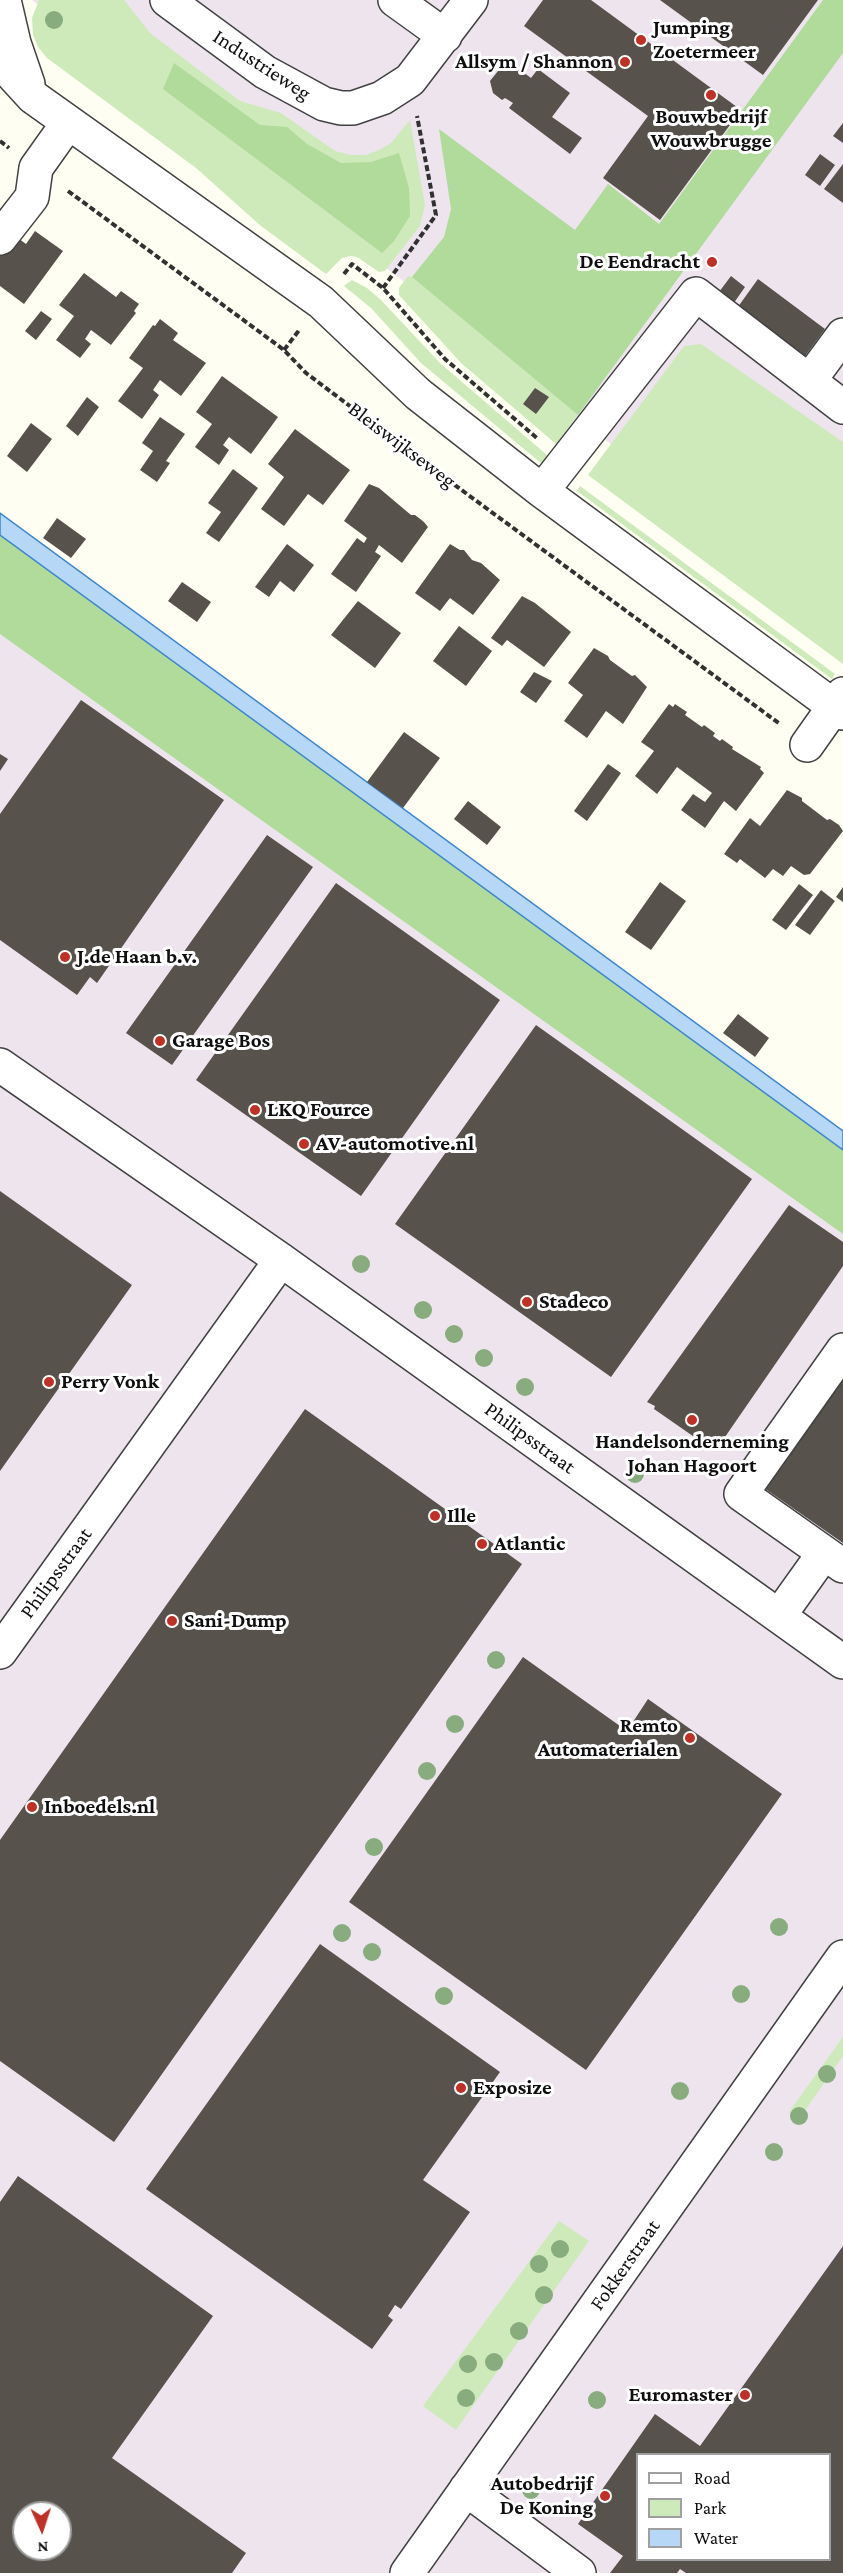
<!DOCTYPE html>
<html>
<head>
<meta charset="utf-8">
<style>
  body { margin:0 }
  #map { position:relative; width:843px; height:2573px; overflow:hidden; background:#fffef2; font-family:"Crimson Pro",serif }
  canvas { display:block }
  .legend { position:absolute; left:636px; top:2453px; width:195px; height:108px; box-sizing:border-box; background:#fff; border:2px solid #9f9f9f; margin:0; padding:8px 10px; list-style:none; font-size:18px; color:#0f0f0f }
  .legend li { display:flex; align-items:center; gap:12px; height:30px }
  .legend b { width:30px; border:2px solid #9f9f9f }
  .north { position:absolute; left:12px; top:2501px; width:60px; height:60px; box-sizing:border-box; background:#fff; border:2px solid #9f9f9f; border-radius:50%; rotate:177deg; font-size:16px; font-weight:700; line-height:24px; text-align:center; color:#0f0f0f }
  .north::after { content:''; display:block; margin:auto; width:21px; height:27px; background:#c03027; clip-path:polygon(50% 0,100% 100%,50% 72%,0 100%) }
</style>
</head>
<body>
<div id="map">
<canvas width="843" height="2573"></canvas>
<ul class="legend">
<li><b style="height:8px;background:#fff"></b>Road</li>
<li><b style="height:16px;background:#ceeabb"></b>Park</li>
<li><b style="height:16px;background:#b6d7f6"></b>Water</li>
</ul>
<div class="north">N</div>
</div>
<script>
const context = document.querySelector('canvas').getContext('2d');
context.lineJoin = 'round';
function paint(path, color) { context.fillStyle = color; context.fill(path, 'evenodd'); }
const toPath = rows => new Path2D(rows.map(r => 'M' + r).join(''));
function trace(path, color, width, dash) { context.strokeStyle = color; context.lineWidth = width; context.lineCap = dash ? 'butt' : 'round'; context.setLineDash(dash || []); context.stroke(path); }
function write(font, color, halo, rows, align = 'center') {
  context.font = font + ' "Crimson Pro",serif'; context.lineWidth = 6; context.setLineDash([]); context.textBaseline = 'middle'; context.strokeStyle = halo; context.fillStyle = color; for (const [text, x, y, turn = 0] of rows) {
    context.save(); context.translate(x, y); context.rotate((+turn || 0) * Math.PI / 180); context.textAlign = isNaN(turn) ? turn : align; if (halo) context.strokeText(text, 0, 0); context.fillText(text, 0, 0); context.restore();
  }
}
paint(toPath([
  [32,0,843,0,843,617,719,529,403,281],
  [0,525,843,1141,843,2573,0,2573],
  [638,2454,830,2454,830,2560,638,2560],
  [24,2513,60,2513,60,2549,24,2549]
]), '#eee4ee');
paint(toPath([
  [39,0,124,0,150,33,240,101,281,113,335,151,351,155,366,155,381,149,391,143,410,120,425,205,420,226,385,271,379,272,357,257,350,256,342,258,326,274,261,226,196,168,47,58,38,47,33,35,32,18],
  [408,276,412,277,578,415,556,444,461,363,399,295,399,288],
  [352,280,367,288,381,300,440,363,547,455,542,464,421,363,371,308,344,286],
  [701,344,843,442,843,664,588,475,684,346],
  [580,486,835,674,832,679,577,491],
  [843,2037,843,2056,799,2119,789,2112],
  [559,2221,589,2241,456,2430,423,2406]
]), '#ceeabb');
paint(toPath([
  [823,0,843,0,843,53,578,415,412,277,444,237,451,209,439,129,575,230,608,184,659,224],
  [174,63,260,125,287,127,307,144,341,163,371,162,399,153,409,188,410,216,394,241,382,253,163,89],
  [0,535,843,1150,843,1234,0,634]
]), '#b0db9a');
const water = toPath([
  [0,513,843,1131,843,1150,0,535,0,513]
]);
paint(water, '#b6d7f6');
trace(water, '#3e84cd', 1.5);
paint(toPath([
  [543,0,591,0,741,110,660,220,603,178,648,116,524,26],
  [660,0,818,0,763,75],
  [510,62,531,78,538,69,570,93,552,117,582,138,570,154,509,108,513,103,505,98,502,100,493,93,490,81,498,71,501,71],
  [843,123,843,143,833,136],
  [820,154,835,165,820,186,805,175],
  [843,164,843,203,824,189],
  [35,231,63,251,24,304,0,286,0,255,14,235,26,244],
  [84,273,116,297,121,291,139,304,134,311,136,313,111,345,91,330,85,339,91,344,80,358,56,340,74,316,59,305],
  [731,276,745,287,731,307,716,296],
  [758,279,825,329,802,360,735,311],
  [41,311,52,319,36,340,25,331],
  [160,319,178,333,173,340,206,363,181,396,160,380,153,390,159,395,142,419,118,401,143,368,129,358,153,325,155,326],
  [222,376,278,417,251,454,229,437,223,445,229,450,219,465,195,447,212,424,196,412],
  [535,388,549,397,536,414,523,404],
  [87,397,99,407,78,436,66,426],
  [160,417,185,434,166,461,170,463,157,482,140,470,153,451,142,443],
  [31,423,52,439,27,472,7,456],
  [295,429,350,470,323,505,308,494,284,526,261,509,284,477,268,464],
  [233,469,258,488,219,542,206,533,221,512,208,503],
  [369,484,379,488,411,515,415,515,424,522,428,527,402,563,379,545,375,552,381,556,356,592,331,574,357,538,364,543,367,538,344,521],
  [57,518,86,539,71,558,43,538],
  [287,544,314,565,294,592,280,581,269,597,255,587],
  [450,544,460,550,464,550,472,560,481,563,500,580,473,615,450,598,440,611,415,593],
  [182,582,211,602,197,622,168,601],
  [522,596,535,603,571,632,544,667,507,640,502,646,491,638],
  [358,601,401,633,375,668,331,635],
  [459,626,492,651,466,686,433,661],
  [594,648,608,656,610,660,632,676,635,675,647,687,623,724,606,711,587,738,564,721,583,695,568,683],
  [534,672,552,681,536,703,520,692],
  [81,700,224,800,97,983,90,977,77,995,0,940,0,814],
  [669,704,673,707,675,704,687,712,685,715,702,727,704,725,715,733,713,736,720,741,722,739,733,747,732,749,761,767,760,769,764,773,736,811,724,801,705,828,681,810,693,794,705,802,712,793,677,767,657,794,635,776,654,751,641,742],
  [404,732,440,758,403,808,367,782],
  [0,754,8,759,0,771],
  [608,764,621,773,587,821,574,811],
  [787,790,802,798,802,801,827,820,830,819,839,825,843,831,810,874,804,875,791,866,783,876,773,869,765,878,740,859,737,863,724,854,750,818,760,826],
  [468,801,501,827,487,845,454,819],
  [267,835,313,867,172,1065,126,1033],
  [660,882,686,901,651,950,625,932],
  [336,883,500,1000,361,1196,196,1080],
  [799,884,813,895,786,930,772,920],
  [843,887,843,902,836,897],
  [821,890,835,901,810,935,795,925],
  [738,1014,769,1038,755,1057,723,1033],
  [536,1025,752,1179,611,1377,395,1224],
  [0,1191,132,1285,0,1471],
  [789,1205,843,1242,843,1266,716,1450,713,1450,654,1409,655,1406,647,1402],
  [843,1376,843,1543,764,1488],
  [305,1409,522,1564,114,2142,0,2061,0,1840],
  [523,1657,627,1731,648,1699,782,1794,586,2070,349,1902],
  [320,1944,500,2072,423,2180,470,2212,401,2309,395,2305,388,2316,393,2320,372,2349,146,2189],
  [18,2176,213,2316,112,2458,246,2553,232,2573,0,2573,0,2202],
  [24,2513,60,2513,60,2549,24,2549],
  [843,2246,843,2573,686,2573,680,2569,677,2573,610,2573,623,2556,578,2524,655,2414,700,2446],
  [638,2454,830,2454,830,2560,638,2560]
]), '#58524c');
const minor = toPath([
  [4,0,14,43,28,84],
  [167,0,265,72,324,104,341,108,353,108,382,98,410,80,471,0],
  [395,0,445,36],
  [0,61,33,97,321,302,418,394,542,491,843,713],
  [0,238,32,197,36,168,68,123],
  [809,381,843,335],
  [542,491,696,294,843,407],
  [807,745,843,694],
  [0,1065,281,1260,843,1662],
  [843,1350,741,1494,843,1566],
  [779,1616,824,1553],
  [0,1652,281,1260],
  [466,2489,579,2573],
  [407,2573,843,1957]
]);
trace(minor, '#424242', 36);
trace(toPath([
  [0,141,9,148],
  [68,191,257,330,284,350,306,373,452,483,780,724],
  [344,274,352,264,383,288,445,359,538,439],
  [383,288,436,215,417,116],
  [284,350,300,329]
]), '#313131', 4, [6, 3]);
trace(minor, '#fff', 33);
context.fillStyle = '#88ac7e';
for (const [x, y] of [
  [54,20],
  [361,1264],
  [423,1310],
  [454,1334],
  [484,1358],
  [525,1387],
  [635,1474],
  [496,1660],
  [455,1724],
  [427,1771],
  [374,1847],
  [779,1927],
  [342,1933],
  [372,1952],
  [741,1994],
  [444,1996],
  [827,2074],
  [680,2091],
  [799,2116],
  [774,2152],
  [560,2249],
  [539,2264],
  [544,2295],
  [519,2331],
  [494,2362],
  [468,2364],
  [466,2398],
  [597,2400],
  [531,2490]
]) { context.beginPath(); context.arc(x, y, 9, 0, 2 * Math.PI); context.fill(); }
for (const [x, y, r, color] of [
  [641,40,6,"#c03027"],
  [625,62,6,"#c03027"],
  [711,95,6,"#c03027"],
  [712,262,6,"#c03027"],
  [65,957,6,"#c03027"],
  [160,1041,6,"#c03027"],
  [255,1110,6,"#c03027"],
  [304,1144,6,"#c03027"],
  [527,1302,6,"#c03027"],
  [49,1382,6,"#c03027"],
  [692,1420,6,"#c03027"],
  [435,1516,6,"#c03027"],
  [482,1544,6,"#c03027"],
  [172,1621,6,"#c03027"],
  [690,1738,6,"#c03027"],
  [32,1807,6,"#c03027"],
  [461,2088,6,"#c03027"],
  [745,2395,6,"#c03027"],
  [605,2496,6,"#c03027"]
]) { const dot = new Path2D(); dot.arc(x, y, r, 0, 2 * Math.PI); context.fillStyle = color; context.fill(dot); trace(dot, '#fff', 2); }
write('bold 21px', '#0f0f0f', '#fff', [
  ["Jumping",653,28],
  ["Zoetermeer",653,52],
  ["Allsym / Shannon",613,62,"right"],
  ["Bouwbedrijf",711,117,"center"],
  ["Wouwbrugge",711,141,"center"],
  ["De Eendracht",700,262,"right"],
  ["J.de Haan b.v.",77,957],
  ["Garage Bos",172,1041],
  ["LKQ Fource",267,1110],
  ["AV-automotive.nl",316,1144],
  ["Stadeco",539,1302],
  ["Perry Vonk",61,1382],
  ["Handelsonderneming",692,1442,"center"],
  ["Johan Hagoort",692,1466,"center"],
  ["Ille",447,1516],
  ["Atlantic",494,1544],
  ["Sani-Dump",184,1621],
  ["Remto",678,1726,"right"],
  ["Automaterialen",678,1750,"right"],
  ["Inboedels.nl",44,1807],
  ["Exposize",473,2088],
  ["Euromaster",733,2395,"right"],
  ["Autobedrijf",593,2484,"right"],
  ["De Koning",593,2508,"right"]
], 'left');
write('21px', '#0f0f0f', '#fff', [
  ["Industrieweg",262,65,33],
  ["Bleiswijkseweg",402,445,37],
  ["Philipsstraat",530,1438,36],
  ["Philipsstraat",56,1573,-54],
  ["Fokkerstraat",625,2265,-55]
]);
</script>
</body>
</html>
